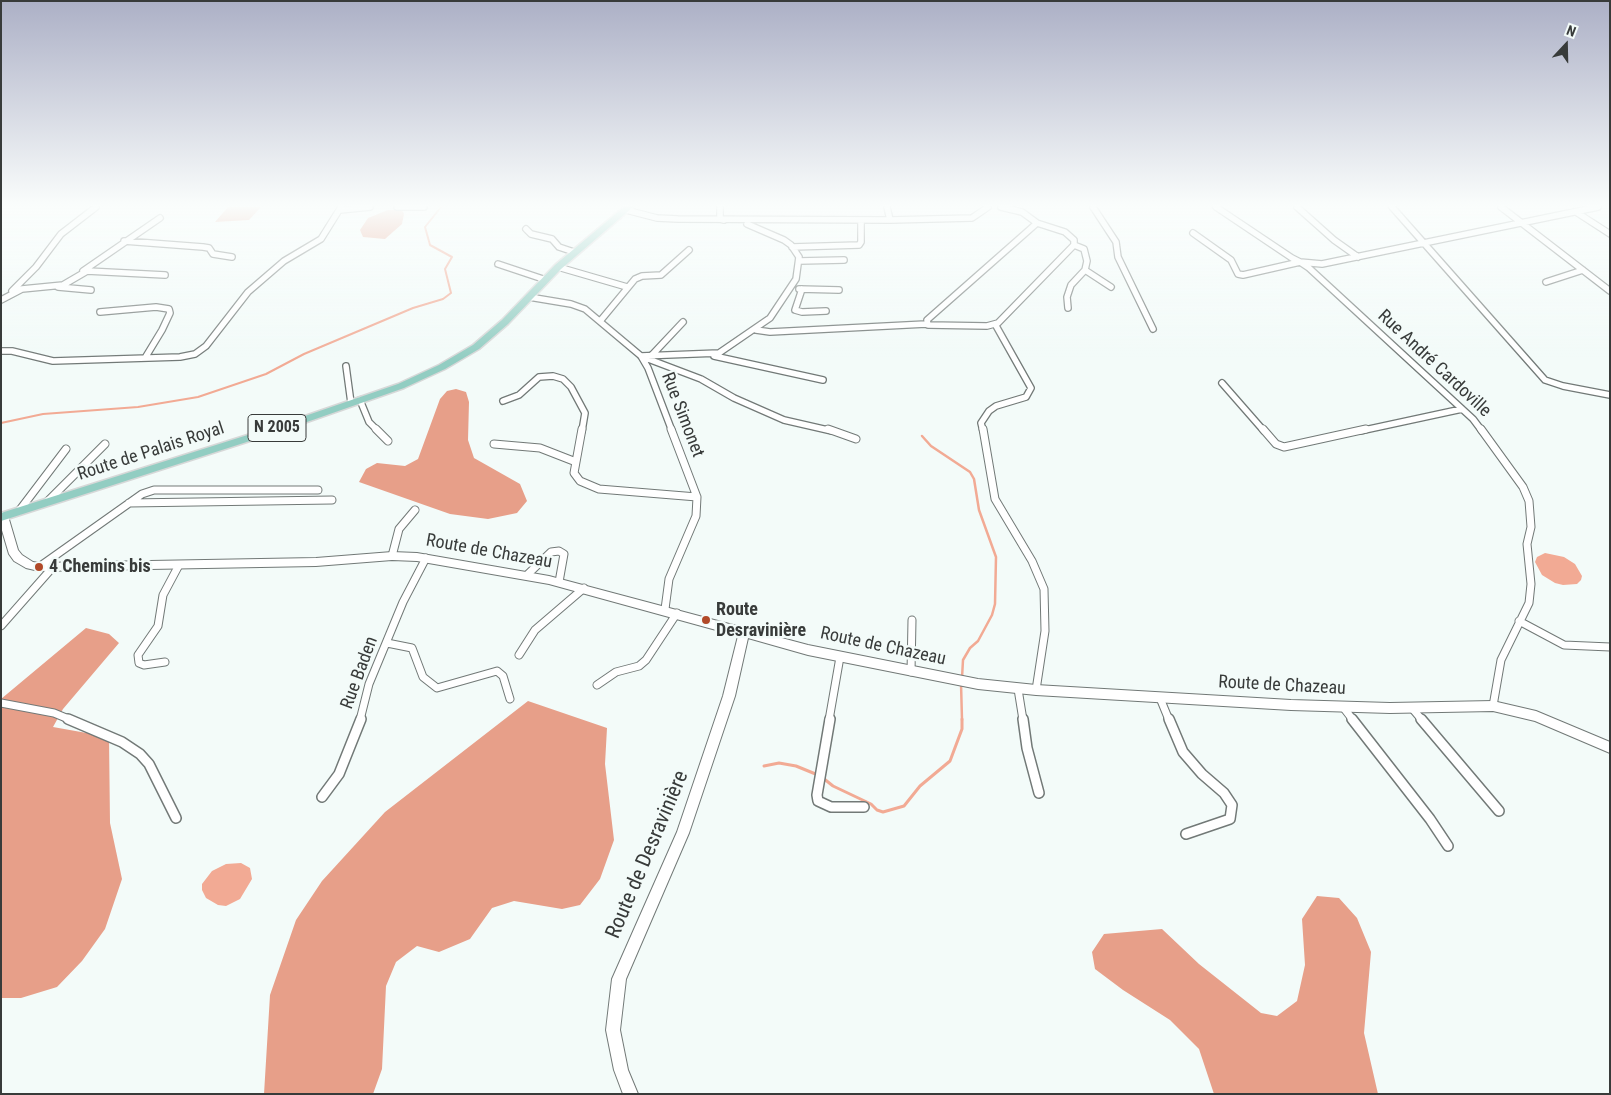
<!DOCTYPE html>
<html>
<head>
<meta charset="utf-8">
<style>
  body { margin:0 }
  #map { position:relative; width:1611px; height:1095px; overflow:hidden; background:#f3fbf9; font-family:"Roboto Condensed",sans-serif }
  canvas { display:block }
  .frame { position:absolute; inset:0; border:2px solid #383b3a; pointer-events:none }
  .north { position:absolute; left:1541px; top:20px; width:50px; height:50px; -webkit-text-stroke:4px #f3fbf9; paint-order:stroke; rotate:21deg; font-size:14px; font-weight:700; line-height:20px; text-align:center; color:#383b3a }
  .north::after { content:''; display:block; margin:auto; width:18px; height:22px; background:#383b3a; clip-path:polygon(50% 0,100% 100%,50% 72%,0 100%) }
</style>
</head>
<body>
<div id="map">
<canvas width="1611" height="1095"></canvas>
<div class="frame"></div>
<div class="north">N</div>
</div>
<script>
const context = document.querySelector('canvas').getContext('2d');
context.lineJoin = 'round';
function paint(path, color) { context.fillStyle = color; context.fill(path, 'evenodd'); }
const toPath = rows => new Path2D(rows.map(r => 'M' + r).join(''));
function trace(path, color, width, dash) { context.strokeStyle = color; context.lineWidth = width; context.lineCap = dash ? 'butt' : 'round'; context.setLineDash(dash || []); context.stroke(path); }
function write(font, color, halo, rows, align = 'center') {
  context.font = font + ' "Roboto Condensed",sans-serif'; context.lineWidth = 5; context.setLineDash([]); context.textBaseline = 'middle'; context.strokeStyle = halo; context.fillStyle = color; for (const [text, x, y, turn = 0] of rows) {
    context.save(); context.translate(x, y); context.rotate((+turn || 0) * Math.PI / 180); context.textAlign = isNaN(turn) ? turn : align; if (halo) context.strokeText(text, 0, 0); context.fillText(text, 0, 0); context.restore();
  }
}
paint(toPath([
  [228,207,261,207,249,220,215,222],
  [388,210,402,210,404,214,402,224,385,239,363,237,360,230,368,218],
  [456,389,466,392,469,402,468,440,474,458,520,484,527,501,517,513,488,519,450,514,359,482,366,469,377,463,405,466,418,459,440,399,447,391],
  [86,628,109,634,119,643,63,709,53,727,109,737,110,823,122,879,105,929,82,961,57,987,21,998,1,998,1,699],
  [528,701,607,728,605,764,614,840,600,879,580,905,562,909,514,901,492,908,470,939,439,952,417,946,396,962,386,986,382,1069,373,1094,264,1094,270,995,296,920,322,881,385,812],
  [1317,896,1339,898,1357,918,1371,952,1364,1033,1378,1094,1214,1094,1199,1049,1170,1020,1123,990,1095,969,1092,952,1104,934,1162,929,1199,964,1261,1013,1277,1016,1297,1001,1305,965,1302,919]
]), '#e79f89');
paint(toPath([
  [1545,553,1564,557,1575,564,1582,576,1581,580,1577,584,1563,585,1555,583,1542,575,1535,562,1537,557],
  [241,863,250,868,252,879,240,899,226,906,218,905,206,898,202,890,202,884,212,871,226,864]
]), '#f2aa94');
trace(toPath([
  [1,423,43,414,138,407,198,397,266,374,304,354,413,308,443,299,451,293,445,269,452,257,430,245,425,227,441,207]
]), '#f2aa94', 2);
trace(toPath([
  [922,436,931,446,970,472,974,479,979,510,996,557,995,604,992,615,978,641,970,648,963,660,962,678],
  [961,683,962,720]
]), '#f2aa94', 2.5);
trace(toPath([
  [764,766,779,763,796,766,818,775],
  [823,778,833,786,871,804,877,810,883,812,904,806,920,786,950,761,962,729,962,719]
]), '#f2aa94', 3);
const streetFar2 = toPath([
  [397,207,424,207],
  [720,207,720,219,724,220],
  [887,207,890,220],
  [1001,207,1022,212,1037,223],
  [1093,207,1116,242,1118,257,1153,329],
  [1216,207,1292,258,1300,262,1322,264,1598,207],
  [1297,207,1334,240,1358,257],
  [1392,207,1545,380,1563,386,1610,395],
  [1501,207,1610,291],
  [340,210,370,207],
  [626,210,657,218,678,219,890,220,972,218,988,207],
  [1576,212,1610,234],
  [1037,223,1065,232,1074,240,1074,245,998,323,987,326,928,325,927,320,1037,223],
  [526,229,531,234,552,239,559,247,574,252],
  [1193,233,1231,260,1238,274,1243,275,1300,262,1309,268,1473,419,1482,431],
  [124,241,203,247,209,248,213,254,232,257],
  [792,247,859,245,861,242,861,220],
  [799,261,844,260],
  [498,264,546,280],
  [558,267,627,287],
  [1085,270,1111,287],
  [83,271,160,218],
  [1546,282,1583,270],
  [58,287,91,290],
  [799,289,839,290],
  [802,289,795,310,802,312,826,311],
  [12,291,36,267,61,234,96,207],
  [529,297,571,304,585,309,641,356,648,368,672,431],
  [1,300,22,289,63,285,87,271,165,275],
  [1068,308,1067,297,1071,285,1085,270,1087,261,1084,249,1074,245],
  [100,312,156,307,169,309,170,313,162,330,145,358],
  [601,320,635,279,642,276,661,275,689,250],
  [756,330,770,332,926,324],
  [1,351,12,351,53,361,180,357,195,354,206,346,248,292,284,261,321,239,341,207],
  [641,356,719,353,770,318,796,279,799,257,791,245,784,240,747,224],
  [651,356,683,322],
  [714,356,823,380],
  [643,357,701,379,734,398,784,420,832,431],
  [346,366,351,403],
  [1222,383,1264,431],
  [360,400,369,422,378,431],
  [503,401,519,395,539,377,553,376,563,379,571,387,585,413,582,431],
  [983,431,981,423,989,411,996,406,1026,397,1031,388,995,324],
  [1360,431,1462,409]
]);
const streetFar1 = toPath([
  [376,429,388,441],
  [582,429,574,473,580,481,599,489,697,497],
  [828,429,856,439],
  [983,429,995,499,1032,561,1044,589,1045,631,1036,690],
  [1263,429,1276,444,1284,447,1366,429],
  [1481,429,1523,487,1529,501,1531,527,1527,544,1531,584,1529,603,1501,660,1493,706],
  [494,444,540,448,576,462],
  [47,502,105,444],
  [129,503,332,500],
  [19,511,66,449],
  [392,556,399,529,415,510],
  [39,567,142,494,154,490,318,490],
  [527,575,551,552,559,551,564,554,559,582],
  [665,609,669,579,696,516,697,497,671,429],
  [1519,621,1564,645,1610,647],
  [1,626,53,567],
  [387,643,412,648,423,677,437,688,497,671,503,676,510,699],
  [519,655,535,630,584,588],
  [165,662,144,665,139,663,138,655,158,626,163,595,179,565],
  [911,672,912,620],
  [597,685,616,672,639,666,646,660,677,613],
  [1018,689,1023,720],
  [1160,698,1169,720],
  [1,703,54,713,71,720],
  [1343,707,1353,720],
  [1411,707,1422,720],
  [360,720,369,684,403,602,426,558],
  [829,720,840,657]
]);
const street = toPath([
  [68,719,122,742,140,754,149,764,176,818],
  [830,719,817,795,818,801,831,807,864,807],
  [1023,719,1027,748,1039,793],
  [1169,719,1183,752,1202,774,1224,793,1232,805,1230,819,1186,834],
  [1352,719,1430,819,1448,846],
  [1421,719,1499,811],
  [322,797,339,774,361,719]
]);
const secondary = toPath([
  [3,512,8,516,18,550,22,555,33,562,39,563,316,558,392,552,417,553,549,576,808,645,978,679,1036,685,1291,700,1390,703,1493,701,1536,711,1610,742,1610,753,1535,721,1493,711,1390,713,1291,710,1036,695,978,689,808,655,748,638,735,696,689,833,626,979,620,1030,628,1070,638,1094,623,1094,614,1070,606,1030,612,979,677,832,723,696,738,636,549,584,417,561,392,560,316,566,39,571,26,568,14,561,9,554,1,527,1,513,3,512]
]);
const primary = toPath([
  [624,207,633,207,561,269,508,324,479,349,445,369,404,388,284,430,1,521,1,513,276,426,398,384,439,365,473,345,502,320,555,265,624,207]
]);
trace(streetFar2, '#727977', 8);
trace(streetFar1, '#727977', 9);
trace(street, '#727977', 12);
trace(secondary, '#727977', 2);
trace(primary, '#d7d8d8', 3);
trace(streetFar2, '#fff', 5.5);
trace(streetFar1, '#fff', 7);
trace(street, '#fff', 9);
paint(secondary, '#fff');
paint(primary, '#92cdc2');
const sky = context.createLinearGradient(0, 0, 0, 360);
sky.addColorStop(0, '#acb0c6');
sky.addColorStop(0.57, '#fafdfc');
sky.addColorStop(1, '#fafdfc00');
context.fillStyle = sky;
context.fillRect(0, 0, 1611, 360);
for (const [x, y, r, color] of [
  [39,567,5,"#b14928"],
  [706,620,5,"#b14928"]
]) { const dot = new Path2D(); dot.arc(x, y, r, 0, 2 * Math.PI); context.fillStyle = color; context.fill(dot); trace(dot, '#f3fbf9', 2); }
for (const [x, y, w] of [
  [277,428,58]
]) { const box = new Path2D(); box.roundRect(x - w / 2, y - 13.5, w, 27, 4); context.fillStyle = '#f3fbf9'; context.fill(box); trace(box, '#383b3a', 1); }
write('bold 16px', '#383b3a', null, [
  ["N 2005",277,428]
]);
write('18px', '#383b3a', '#f3fbf9', [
  ["Rue André Cardoville",1434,364,43],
  ["Rue Simonet",682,415,69],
  ["Route de Palais Royal",151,452,-18],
  ["Route de Chazeau",489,552,10],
  ["Route de Chazeau",883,647,12],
  ["Rue Baden",360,673,-70],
  ["Route de Chazeau",1282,686,3]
]);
write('bold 18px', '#383b3a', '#f3fbf9', [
  ["4 Chemins bis",49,567],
  ["Route",716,610],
  ["Desravinière",716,631]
], 'left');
write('21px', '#383b3a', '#f3fbf9', [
  ["Route de Desravinière",648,855,-67]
]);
</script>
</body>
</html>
